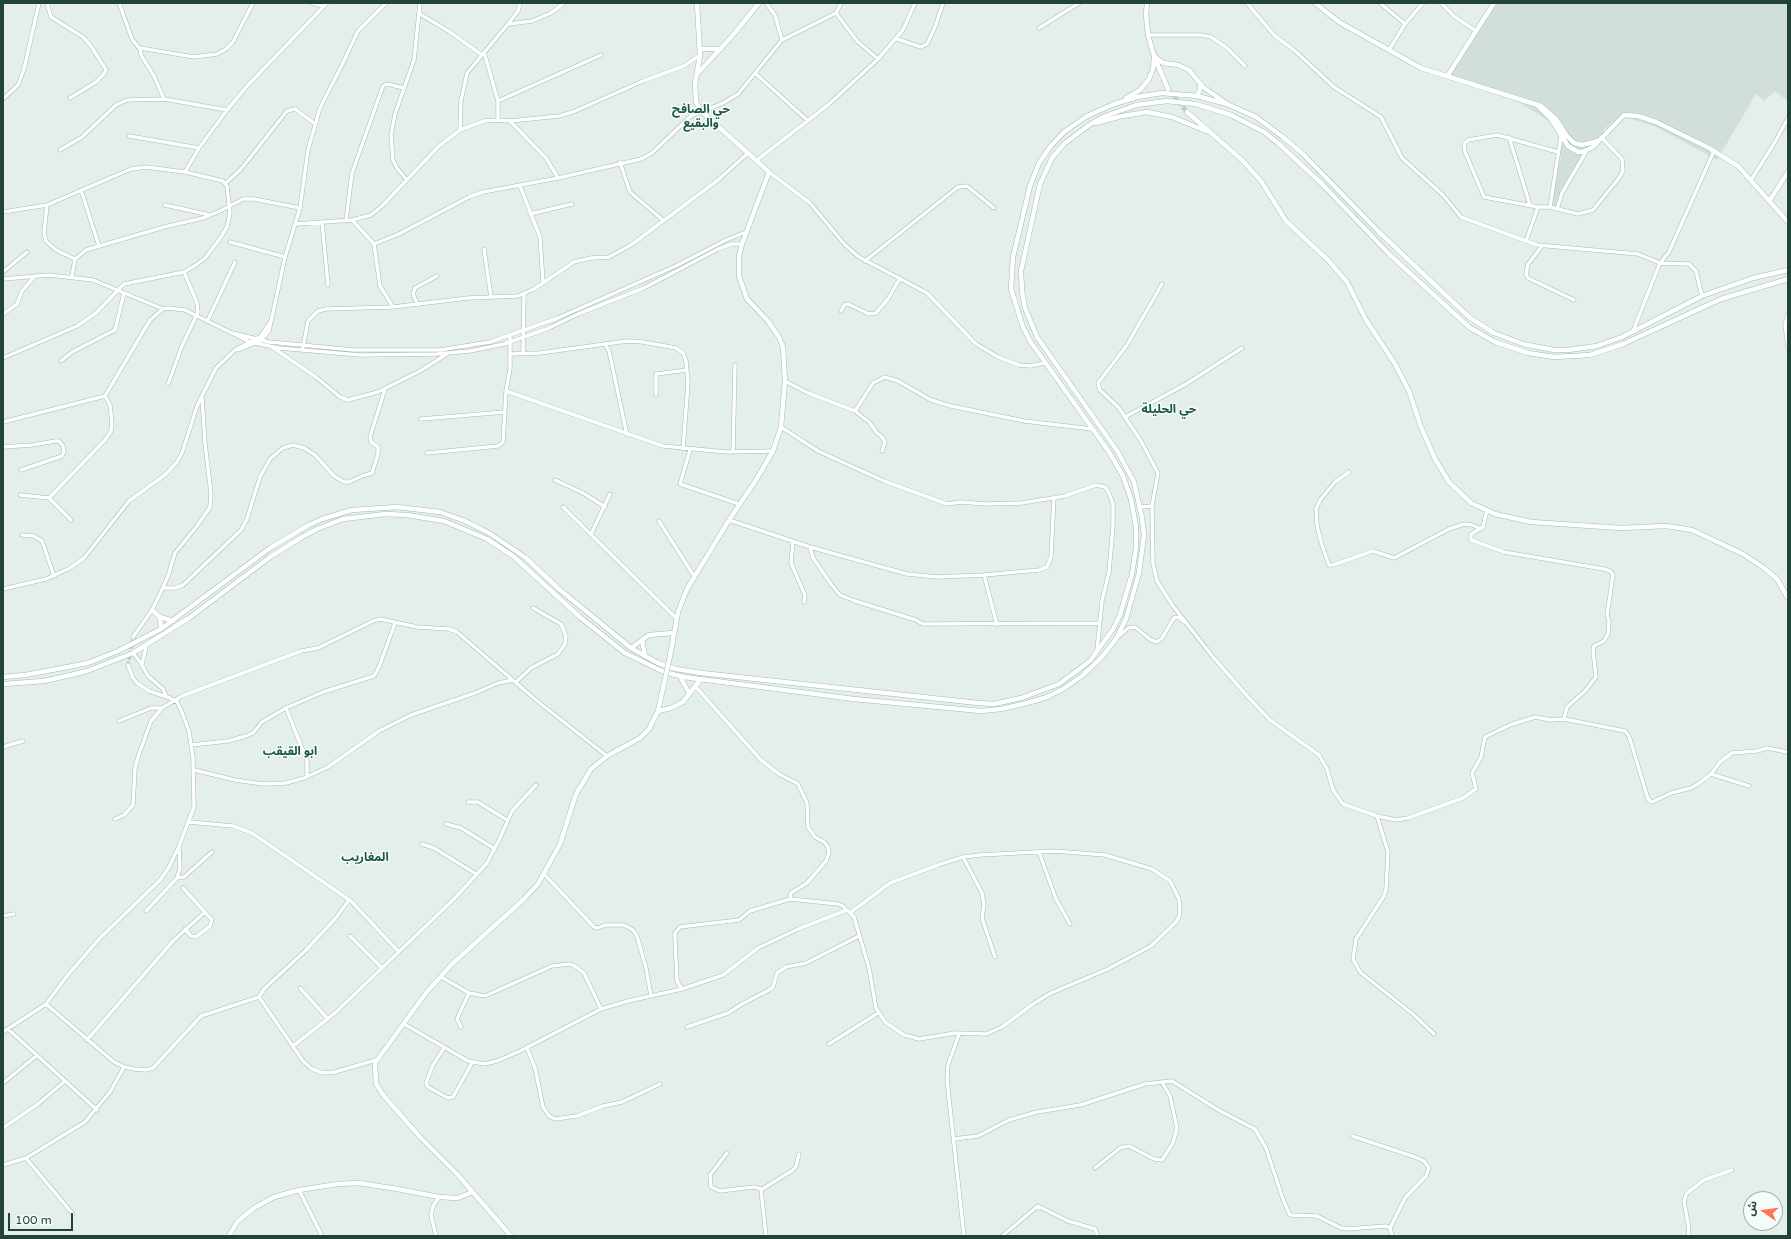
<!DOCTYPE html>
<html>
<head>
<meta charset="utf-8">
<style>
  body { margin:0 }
  #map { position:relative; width:1791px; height:1239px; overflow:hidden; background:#e4efea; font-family:"Varela Round","Noto Sans Arabic",sans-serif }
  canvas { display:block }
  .frame { position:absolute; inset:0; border:4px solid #214338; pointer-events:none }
  .north { position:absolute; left:1743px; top:1191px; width:40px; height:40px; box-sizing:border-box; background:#f5fbf8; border:1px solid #a0b1ab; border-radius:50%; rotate:283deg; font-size:11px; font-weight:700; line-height:16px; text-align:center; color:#214338 }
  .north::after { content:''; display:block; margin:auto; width:14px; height:18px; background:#ff7452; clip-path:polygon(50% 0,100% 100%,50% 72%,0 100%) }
  .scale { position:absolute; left:8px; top:1213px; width:65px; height:18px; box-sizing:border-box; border:2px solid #214338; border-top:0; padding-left:5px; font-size:12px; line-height:14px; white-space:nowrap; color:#214338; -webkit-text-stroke:3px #f5fbf8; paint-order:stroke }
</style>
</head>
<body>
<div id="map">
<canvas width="1791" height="1239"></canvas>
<div class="frame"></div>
<div class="north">ش</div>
<div class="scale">100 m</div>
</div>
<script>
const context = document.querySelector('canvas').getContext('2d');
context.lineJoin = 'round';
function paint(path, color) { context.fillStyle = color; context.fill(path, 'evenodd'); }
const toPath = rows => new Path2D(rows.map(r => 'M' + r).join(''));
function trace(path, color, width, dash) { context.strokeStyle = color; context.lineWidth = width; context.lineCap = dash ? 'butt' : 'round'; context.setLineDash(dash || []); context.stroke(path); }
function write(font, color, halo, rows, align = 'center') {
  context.font = font + ' "Varela Round","Noto Sans Arabic",sans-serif'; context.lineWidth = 3; context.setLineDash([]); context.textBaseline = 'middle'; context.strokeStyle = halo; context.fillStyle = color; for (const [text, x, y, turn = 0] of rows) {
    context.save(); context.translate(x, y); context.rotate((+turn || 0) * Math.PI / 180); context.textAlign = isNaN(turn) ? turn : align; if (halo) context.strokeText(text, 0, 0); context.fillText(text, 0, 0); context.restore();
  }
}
paint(toPath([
  [1496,3,1788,3,1788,101,1775,91,1764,101,1756,94,1717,160,1656,127,1628,118,1618,118,1603,130,1604,135,1597,141,1584,158,1570,185,1554,207,1551,195,1556,170,1561,157,1559,152,1560,137,1552,123,1520,103,1450,77,1469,42]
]), '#d2dfd8');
trace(toPath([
  [128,665,133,637]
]), '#bdcdc6', 3.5, [3.5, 2]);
trace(toPath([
  [1170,92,1187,112]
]), '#bdcdc6', 4.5, [4.5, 2]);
const street = toPath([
  [47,3,51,17,83,37,91,46,106,70,103,75,96,82,70,98],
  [119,3,132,39,139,48],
  [312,3,323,6],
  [766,3,775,15,782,40],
  [1247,3,1275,36,1294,50,1334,87,1381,117,1402,158,1443,195,1461,217,1537,245,1638,254,1660,263,1689,264,1696,271,1702,296],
  [1380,3,1405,24],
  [1441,3,1455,17,1476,31],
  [836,13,857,41,878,59],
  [420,14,450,32,482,55],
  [509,24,532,21,551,13,564,3],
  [1039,28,1079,3],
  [1148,35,1201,35,1211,37,1227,48,1245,66],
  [897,39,921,47,927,44,935,27,943,3],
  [1389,50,1405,24,1423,3],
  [484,52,498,101,498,120],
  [756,74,807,120],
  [3,99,18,85,24,69,39,3],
  [164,99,154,76,141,55,140,48,194,57,217,54,226,49,233,42,253,3],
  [498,101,601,55],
  [510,121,546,158,558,178],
  [460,130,461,101,467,73,508,24,518,11,520,3],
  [129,136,199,148],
  [1509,137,1530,205],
  [60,150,82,137,116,105,127,100,164,99,227,110],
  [757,160,828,105,878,59,903,30,915,3],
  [620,162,630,192,664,221],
  [185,172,199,148,227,110,248,85,327,3],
  [769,172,810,203,845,245,859,257,927,293,976,344,998,357,1019,365,1030,366,1045,363],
  [406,179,397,168,393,160,391,135,395,114,414,60,420,3],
  [1751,180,1775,142,1788,118],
  [226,183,241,169,287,111,295,109,314,123],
  [520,186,540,237,543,283],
  [81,190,99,246],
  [47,205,44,233,46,241,56,250,75,259],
  [165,205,210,215],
  [1538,207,1484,197,1465,152,1464,144,1468,140,1497,135,1558,152],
  [1550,207,1561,136],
  [1557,209,1562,193,1587,150],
  [3,212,47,205,131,169,146,167,185,172,223,181,227,186,230,213,227,227,221,237,206,257,196,265,184,272,124,284,96,313,77,326,3,358],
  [530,214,572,204],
  [352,220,374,244,399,234,469,197,483,192,558,178,641,159,652,153,691,116,723,103,738,94,782,40,836,13,841,3],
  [346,221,352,173,383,86,387,84,404,88],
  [322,222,328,285],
  [296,224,352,220,371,215,382,206,439,146,460,130,484,121,498,120,510,121,559,116,573,112,643,81,684,66,700,55],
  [1526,241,1538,207,1550,207,1578,214,1593,210,1619,178,1623,171,1622,159,1601,137],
  [230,242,285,257],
  [374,244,380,286,393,307,468,298,518,296,534,289,574,262,591,258,609,257,631,245,718,180,748,153],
  [1542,246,1528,264,1526,274,1528,278,1574,300],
  [484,249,491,297],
  [865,261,958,187,967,186,994,208],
  [3,272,27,252],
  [72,276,75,259,86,250,164,227,203,218,220,211,243,199,254,199,300,208],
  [3,279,49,275,93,280,163,309],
  [1162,284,1127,345,1098,383,1100,390,1119,408,1141,441,1158,473,1152,506,1153,564,1157,581,1173,606,1213,657,1249,698,1270,720,1319,755,1327,769,1333,790,1343,804,1377,816,1396,820,1408,818,1463,798,1476,789,1472,773,1481,757,1485,737,1510,725,1535,717,1551,720,1564,719,1625,731,1629,736,1648,799,1652,802,1671,793,1691,788,1698,784,1711,774,1720,762,1732,753,1757,751,1767,748,1787,752],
  [418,305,413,294,415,288,437,276],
  [841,311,844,305,848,304,869,314,876,313,888,299,900,278],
  [3,314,17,304,22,291,35,276],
  [1788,314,1785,325,1788,347],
  [208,320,235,262],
  [1633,331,1660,263,1669,252,1714,151],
  [233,333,269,342,354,350,440,350,490,342,558,318,678,265,726,240,746,232],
  [605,344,628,341,643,342,676,348,683,353,686,361,688,383,683,449],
  [272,347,316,377,340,397,348,400,378,392,420,371,447,354],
  [303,347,308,321,318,311,326,309,393,307],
  [238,350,260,341,269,331,285,257,300,208,308,150,320,108,341,67,358,31,386,3],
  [523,352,524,294],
  [511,354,540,353,605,344,609,351,627,435],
  [61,361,72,352,115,330,124,293],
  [785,381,808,393,855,411,870,423,876,432,881,436,885,442,882,451],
  [168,384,182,346,198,312,197,303,184,272],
  [506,391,663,446,727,452,773,451],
  [656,395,656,374,687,370],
  [855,411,873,383,885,377,898,381,931,400,951,406,1024,421,1092,429],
  [1125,417,1186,384,1242,348],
  [421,419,505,412],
  [3,422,105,396,150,320,163,309,168,308,185,310,250,342,279,348,360,355,437,354,470,351,504,344,549,328,578,314,644,288,718,249,732,244,742,244],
  [781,427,818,451,884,481,947,504,960,502,986,504,1022,503,1065,496,1096,485,1105,487,1109,493,1113,504,1113,526,1109,572,1102,601,1097,650],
  [3,447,32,445,56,441,59,441,63,446,64,452,62,456,21,470],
  [690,450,680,484,739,504],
  [733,452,735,365],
  [427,453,498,446,503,442,506,391,510,369,510,336],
  [1349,472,1335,482,1320,500,1316,509,1317,525,1321,542,1329,565,1333,565,1373,551,1394,558,1449,529,1464,524,1472,525,1481,529],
  [555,480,583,493,605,507],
  [20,495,49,498,105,440,111,431,112,423,110,405,105,396],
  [49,498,71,520],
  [563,507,676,618],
  [1141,507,1152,506],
  [1487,510,1483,527,1471,534,1471,540,1504,552,1604,569,1610,571,1613,575,1607,615,1609,621,1608,634,1604,641,1594,646,1593,650,1596,677,1585,691,1567,707,1564,719],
  [729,520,810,547,907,574,937,577,984,575,1039,570,1047,567,1051,557,1054,497],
  [659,521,694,576],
  [591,534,610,494],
  [22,535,34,536,42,541,54,576],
  [793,542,791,563,805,595,804,602],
  [810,547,813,558,831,584,840,595,855,601,916,620,923,624,1100,623],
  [984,575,997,625],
  [163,588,175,588,183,585,241,530,247,519,260,477,270,459,283,448,293,445,304,448,315,455,334,476,344,482,349,482,362,476,372,473,378,454,378,447,371,442,370,437,385,389],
  [3,589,46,579,70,568,84,558,129,501,166,474,177,462,182,453,197,406,216,368,235,350,261,336,271,321],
  [133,637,152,610,159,596,168,576,175,553,197,526,210,507,211,494,205,443,202,397],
  [1118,637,1128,628,1135,627,1151,640,1157,642,1162,638,1174,618,1179,617,1184,622],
  [133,653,140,662,148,676,163,689,166,696],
  [142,664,146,647],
  [128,665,133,678,137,683,149,691,170,698,177,702,181,710,189,731,193,758,194,807,179,846,169,867,161,879,99,939,67,976,46,1004,114,1062,124,1067,134,1069,146,1070,153,1068,201,1016,259,997,303,1061,312,1069,323,1073,335,1072,376,1060],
  [516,682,531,668,558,654,565,644,566,636,561,624,533,608],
  [695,686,761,760,779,774,798,784,807,803,808,827,815,837,824,842,828,847,829,853,826,861,807,883,791,893,790,899],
  [286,708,307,761,307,777],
  [119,721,151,708,162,708],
  [191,745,228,741,246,736,253,733,262,722,286,708,323,692,374,676,379,667,395,623],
  [3,747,23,741],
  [194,770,235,780,263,784,286,783,304,778,328,767,379,731,411,715,475,693,498,683,513,680],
  [1711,774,1749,786],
  [468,802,478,802,507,820],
  [1377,816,1388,852,1386,889,1384,896,1356,939,1353,959,1360,972,1414,1015,1434,1034],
  [115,819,124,815,133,805,135,768,138,757,151,721,162,708,182,696,301,651,318,648,373,621,380,619,417,627,449,629,457,632,536,700,607,756],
  [189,822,233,826,252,833,351,901,399,952],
  [446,824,461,828,495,849],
  [422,844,434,848,476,874],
  [1039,852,1056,899,1070,924],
  [963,857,982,893,984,904,982,918,995,957],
  [544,874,594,927,598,928,605,925,624,925,633,930,637,936,646,968,651,996],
  [177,878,184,877,212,852],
  [183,888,212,920,210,926,196,937,191,936,185,929],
  [146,911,177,878,180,868,179,847],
  [3,916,14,914],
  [350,936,382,968],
  [441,977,469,993,485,996,552,966,569,964,573,965,584,973,601,1009],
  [300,988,328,1019],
  [682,989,677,981,675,939,675,933,680,927,739,920,750,911,790,899,838,904,843,906,846,910],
  [259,997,264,989,306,950,335,919,349,900],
  [404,1024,468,1061,484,1064,497,1061,520,1051,601,1009,628,1001,682,989,723,975,758,948,798,929,847,910,854,917,869,968,876,1008,885,1022,904,1035,919,1039,955,1033,986,1034,1002,1027,1033,1004,1051,993,1108,969,1151,946,1176,922,1179,917,1180,909,1179,899,1170,881,1152,869,1105,855,1054,851,980,855,963,857,938,865,890,883,851,912],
  [461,1027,457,1019,469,993],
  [687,1027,728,1013,742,1004,769,990,773,987,777,973,786,967,806,963,859,936],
  [8,1029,97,1110],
  [3,1032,46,1004],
  [959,1034,948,1065,947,1080,964,1236],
  [87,1040,173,941,205,912],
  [829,1044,878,1013],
  [293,1046,335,1013,454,899,487,863,499,840,512,811,536,785],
  [444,1048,433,1065,426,1083,428,1087,448,1098,453,1097,472,1063],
  [527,1048,535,1068,543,1107,549,1116,555,1119,577,1116,603,1106,622,1102,660,1084],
  [3,1083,36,1056],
  [3,1128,38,1104,65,1081],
  [1352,1136,1415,1157,1424,1161,1429,1168,1426,1176,1405,1198,1390,1228],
  [954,1139,978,1136,1009,1120,1037,1112,1080,1105,1145,1084,1172,1081,1220,1111,1255,1129,1266,1148,1284,1202,1290,1215,1317,1216,1341,1228,1347,1229,1386,1226,1390,1228,1392,1236],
  [727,1153,710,1175,711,1187,720,1191,754,1187,762,1189],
  [26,1158,73,1214],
  [3,1165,26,1158,85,1122,110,1092,124,1067],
  [1095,1168,1120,1148,1129,1146,1154,1159,1162,1160,1164,1157,1173,1143,1177,1128,1170,1096,1162,1082],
  [299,1190,322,1236],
  [436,1236,431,1215,433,1206,439,1197],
  [766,1236,761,1190,793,1170,796,1166,799,1154],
  [1002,1236,1038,1206,1068,1221,1095,1229,1098,1236],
  [1689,1236,1688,1223,1684,1201,1687,1193,1704,1180,1732,1170]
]);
const secondary = toPath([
  [1147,3,1146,15,1148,35,1154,56,1168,89],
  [1315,3,1339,22,1421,68,1541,106,1556,119,1567,136,1574,143,1582,145,1598,141],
  [700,49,721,49],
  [1154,56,1163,63,1178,65,1189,70,1203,87,1226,103],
  [698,73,733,35,759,3],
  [1448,75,1494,3],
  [1197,96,1200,90,1200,83],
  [1126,98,1140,90,1149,79,1153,69,1154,58],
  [1536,104,1551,119,1568,146,1578,152,1582,152,1593,147,1624,115,1638,116,1656,122,1709,148,1738,166,1788,222],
  [1187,112,1242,160,1261,181,1286,221,1328,260,1347,282,1366,320,1395,364,1409,391,1421,427,1435,459,1449,482,1471,503,1495,514,1531,522,1621,528,1666,526,1692,530,1743,554,1764,568,1777,579,1788,598],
  [1096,123,1122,116,1147,112,1172,117,1206,131],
  [1770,200,1788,172],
  [152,610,160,617,173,621],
  [160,617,161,629],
  [642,640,645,656],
  [631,648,649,635,673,633],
  [670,656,678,612,687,589,729,520,756,480,773,451,781,427,785,381,783,347,779,337,768,321,747,299,739,276,739,256,742,244,769,172,701,111,696,102,695,84,700,55,697,3],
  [680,676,689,693],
  [3,677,25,675,73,666,88,663,118,651,161,629,270,548,307,526,322,519,352,510,397,507,440,512,465,521,489,533,526,558,559,589,631,648,658,663,676,669,701,673,978,703,994,704,1021,698,1059,684,1090,661,1113,629,1120,615,1132,574,1136,548,1136,527,1131,499,1123,476,1109,452,1030,341,1023,327,1011,289,1013,257,1030,186,1039,163,1050,147,1064,132,1087,116,1114,104,1137,97,1162,93,1197,96,1227,104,1256,117,1283,137,1303,154,1379,232,1469,317,1494,333,1523,344,1554,350,1568,350,1597,346,1622,337,1702,296,1753,278,1788,270],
  [3,684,44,681,71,675,87,671,133,653,189,618,270,557,302,537,317,529,343,519,386,514,407,515,444,521,487,539,513,556,581,618,625,653,664,672,684,677,854,699,981,711,1001,709,1027,703,1047,697,1063,689,1082,676,1102,657,1116,639,1126,619,1139,573,1144,535,1142,518,1134,482,1118,452,1037,337,1025,308,1022,291,1021,271,1040,184,1052,158,1064,144,1089,125,1103,117,1136,105,1167,101,1196,104,1231,115,1264,132,1278,143,1322,184,1389,254,1469,327,1495,342,1528,353,1554,357,1590,355,1623,344,1721,299,1788,279],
  [658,711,671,708,683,702,700,680],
  [229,1236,237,1222,254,1208,274,1197,299,1190,338,1184,359,1183,397,1189,439,1197,458,1198,472,1192],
  [511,1236,457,1174,420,1137,384,1096,376,1084,375,1063,426,993,452,964,524,899,538,884,560,844,576,794,591,769,607,756,640,738,649,729,658,711,665,679]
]);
trace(street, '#a6b8b1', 4.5);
trace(secondary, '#a1bcb1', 5.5);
trace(street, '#fff', 3.5);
trace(secondary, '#fff', 4.5);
const secondaryBridge = toPath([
  [665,679,670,656]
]);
trace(secondaryBridge, '#a1bcb1', 5.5, []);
trace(secondaryBridge, '#fff', 4.5);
write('bold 12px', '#1b5746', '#f5fbf8', [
  ["حي الصافح",701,110],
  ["والبقيع",701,124],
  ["حي الحليلة",1169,410],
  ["ابو القيقب",290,752],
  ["المغاريب",365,858]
]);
</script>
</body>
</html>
